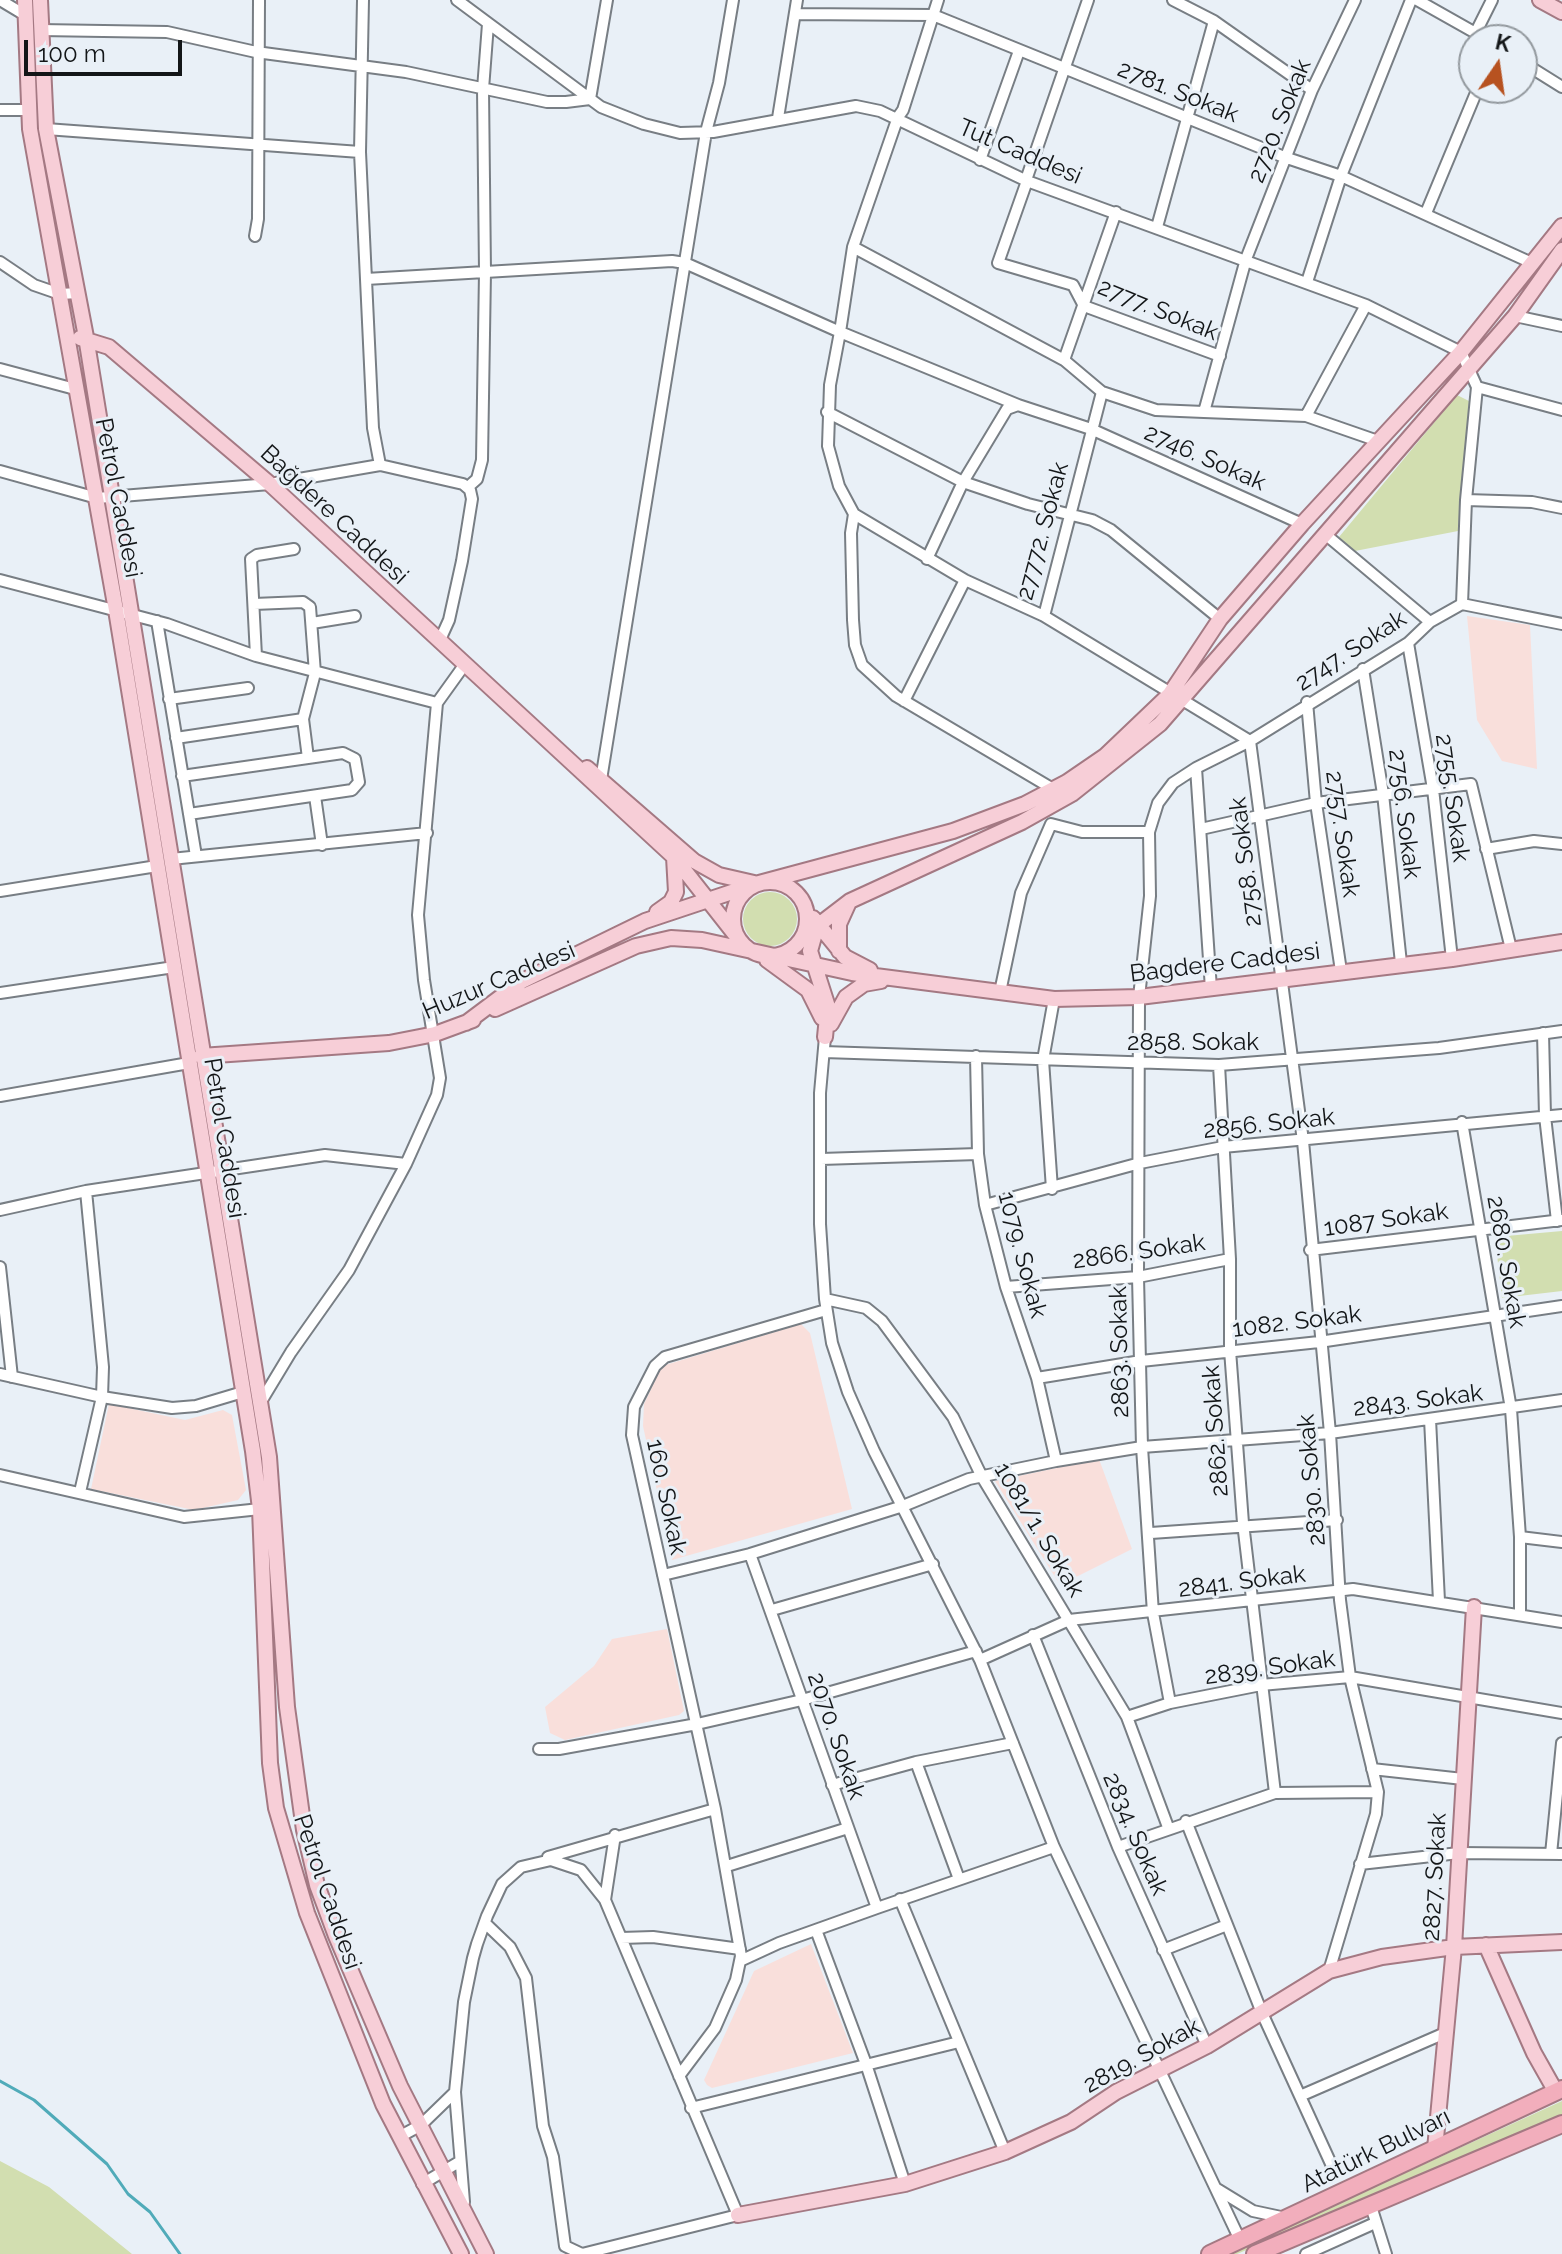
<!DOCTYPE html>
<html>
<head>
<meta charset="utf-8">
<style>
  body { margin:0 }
  #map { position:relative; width:1562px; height:2254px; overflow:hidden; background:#e9f0f7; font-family:Raleway,sans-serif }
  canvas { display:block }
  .north { position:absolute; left:1458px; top:24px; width:80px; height:80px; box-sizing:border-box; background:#e9f0f7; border:2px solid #93999e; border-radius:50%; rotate:13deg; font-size:22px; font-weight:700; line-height:32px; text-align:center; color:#131618 }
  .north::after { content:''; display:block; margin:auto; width:28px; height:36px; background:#b75220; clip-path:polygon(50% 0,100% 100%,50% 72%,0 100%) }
  .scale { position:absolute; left:24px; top:40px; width:158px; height:36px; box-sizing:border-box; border:4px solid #131618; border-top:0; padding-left:10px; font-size:24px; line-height:28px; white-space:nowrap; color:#131618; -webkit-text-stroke:6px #e9f0f7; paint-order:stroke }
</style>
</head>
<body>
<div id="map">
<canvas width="1562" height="2254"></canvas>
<div class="north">K</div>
<div class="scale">100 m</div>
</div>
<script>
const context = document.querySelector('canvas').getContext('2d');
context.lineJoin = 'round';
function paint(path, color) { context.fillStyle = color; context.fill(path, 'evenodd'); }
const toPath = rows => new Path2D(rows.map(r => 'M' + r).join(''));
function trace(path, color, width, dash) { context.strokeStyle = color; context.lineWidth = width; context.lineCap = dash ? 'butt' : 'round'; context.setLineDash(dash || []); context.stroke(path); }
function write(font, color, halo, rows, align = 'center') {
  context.font = font + ' Raleway,sans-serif'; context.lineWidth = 6; context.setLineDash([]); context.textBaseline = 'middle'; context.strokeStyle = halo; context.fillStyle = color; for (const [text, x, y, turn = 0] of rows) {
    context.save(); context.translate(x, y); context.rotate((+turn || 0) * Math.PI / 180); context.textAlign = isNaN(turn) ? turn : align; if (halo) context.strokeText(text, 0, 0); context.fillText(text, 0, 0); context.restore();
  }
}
paint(toPath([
  [1467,616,1530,625,1537,769,1502,761,1477,720],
  [801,1324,810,1333,852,1509,672,1560,643,1426,644,1404,662,1366],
  [109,1404,185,1420,223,1410,232,1415,246,1490,238,1500,194,1510,91,1489],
  [1099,1459,1132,1549,1060,1585,995,1481],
  [667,1629,684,1711,679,1715,565,1740,550,1733,545,1707,594,1666,612,1639],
  [811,1944,853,2053,712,2088,707,2085,704,2080,754,1971]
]), '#f9dfdb');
paint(toPath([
  [1457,395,1469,401,1458,531,1355,551,1339,537],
  '743 919a27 27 0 1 1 54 0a27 27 0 1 1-54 0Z',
  [1562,1231,1562,1291,1502,1298,1495,1237],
  [1562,2101,1562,2115,1237,2254,1228,2254],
  [0,2161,49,2187,132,2254,0,2254]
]), '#d2deb0');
trace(toPath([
  [0,2081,34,2100,107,2164,128,2194,150,2212,180,2254]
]), '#50abb9', 3);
const minor = toPath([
  [0,0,25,15],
  [363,0,360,152,373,428,380,465],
  [457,0,601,107,644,124,680,133,713,132,856,106,880,111,1027,181,1366,305,1461,352,1477,387,1562,410],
  [938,0,903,110,898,117,853,247,1064,360],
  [1173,0,1214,21,1312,90],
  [1417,0,1488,40],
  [796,14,933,15,1284,157,1341,176,1532,263],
  [40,30,167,32,256,52,406,72,547,102,566,102,590,99,607,0],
  [1476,32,1492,0],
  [1522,62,1562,87],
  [0,110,29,110],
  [778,118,797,0],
  [46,129,360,152],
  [980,160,1019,51],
  [1026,180,1088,0],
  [1027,181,998,263,1073,285,1084,306,1220,356],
  [1116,212,1064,360,1102,392,1156,410,1204,412,1246,259,1312,90,1355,0],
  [1426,213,1478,88],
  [1157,227,1214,21],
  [255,236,258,219,259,0],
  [853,247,840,332,1018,405],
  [0,262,34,285,60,294,78,293],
  [366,279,672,261,685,263,840,332,830,385,828,446,839,486,854,514,851,533,853,620,855,645,862,665,896,696,1053,789],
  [1307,282,1341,176,1411,0],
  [1515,316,1562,326],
  [0,369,75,389],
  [827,412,963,482,1028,504,1092,520,1111,530,1220,619],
  [1204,412,1306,416,1378,441],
  [1306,416,1366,305],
  [0,471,97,498,270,484,380,465,463,484,470,490,472,499,462,561,449,620,439,642],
  [468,487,477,479,482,460,485,272,483,89,488,24],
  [1466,500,1532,502,1562,508],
  [854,514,965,580,1044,616,1250,741,1303,1141,1330,1433,1340,1600,1350,1677,1378,1792,1376,1814,1329,1971],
  [1325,534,1430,622],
  [927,559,963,482,1007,409,1018,405,1091,429,1302,524],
  [0,580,167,624,256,656,437,703,465,664],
  [254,604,303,602,310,607,315,673,303,719,308,758],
  [1462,604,1466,500,1477,387],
  [1044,616,1102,392],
  [157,621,196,856],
  [312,623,355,616],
  [1408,643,1433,789,1452,959],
  [256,656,251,559,257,555,294,549],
  [1363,669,1383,794,1401,963],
  [169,699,248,688],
  [904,701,965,580],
  [1307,702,1316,803,1341,971],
  [176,738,303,719],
  [1196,768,1211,989],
  [182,776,343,753,355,759,359,782,352,790,189,814],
  [600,786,706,132,719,83,733,0],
  [315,796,322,845],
  [1201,829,1316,803,1471,784,1511,949],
  [1486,849,1534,841,1562,844],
  [171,859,427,833],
  [0,891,157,866],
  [1000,992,1021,893,1051,824,1082,832,1149,832],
  [0,993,174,967],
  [1543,1033,1545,1116,1557,1221],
  [825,1037,820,1093,820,1224,825,1299,832,1343,848,1392,874,1451,980,1660,1054,1847,1240,2240],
  [824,1052,1219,1065,1439,1048,1562,1031],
  [976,1056,978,1154,985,1205,1006,1287,1037,1378,1056,1461],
  [1219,1065,1230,1259,1230,1350,1243,1523,1275,1793],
  [0,1096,189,1063],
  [1462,1122,1511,1409,1520,1537,1520,1613],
  [821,1159,978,1154],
  [1052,1189,1043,1060,1054,999],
  [985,1205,1140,1163,1223,1147,1562,1115],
  [0,1210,86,1191,325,1155,406,1164],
  [1310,1250,1562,1220],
  [0,1267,12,1377],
  [1006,1287,1138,1277,1230,1259],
  [825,1299,866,1308,882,1321,953,1417,982,1477,1127,1717,1168,1827],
  [0,1374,102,1397,172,1408,196,1406,243,1392],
  [1037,1378,1141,1361,1319,1342,1562,1306],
  [259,1405,291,1352,349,1270,406,1164,437,1095,440,1078,424,980,418,915,437,703],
  [1430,1419,1439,1601],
  [0,1475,184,1517,260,1509],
  [80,1492,102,1397,103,1367,86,1191],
  [1151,1533,1337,1520],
  [1520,1537,1562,1542],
  [750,1554,877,1908,1054,1847],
  [663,1575,750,1554,903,1506,969,1479,1056,1461,1142,1447,1330,1433,1562,1400],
  [772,1610,933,1564],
  [1033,1635,1118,1847,1207,2046],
  [980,1660,1069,1620,1353,1589,1562,1622],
  [1170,1703,1153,1613,1142,1447,1138,1277,1139,997,1150,896,1149,832,1158,803,1173,783,1196,768,1250,741,1408,643,1430,622,1462,604,1562,624],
  [1127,1717,1170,1703,1261,1685,1350,1677,1562,1713],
  [539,1749,559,1749,697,1724,802,1700,976,1651],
  [916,1762,959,1879],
  [1372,1769,1463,1779],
  [832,1785,916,1762,1013,1743],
  [1186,1821,1262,2013,1332,2166],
  [1118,1847,1275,1793,1378,1792],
  [1551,1854,1562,1743],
  [548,1857,715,1809],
  [1360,1864,1459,1853,1562,1854],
  [727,1866,848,1828],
  [900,1899,1005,2152],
  [605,1900,615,1835],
  [816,1930,866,2064,905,2184],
  [621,1938,653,1937,740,1949],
  [1163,1950,1227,1925],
  [740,1961,779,1943,877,1908],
  [679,2076,715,2028,736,1980,741,1956,715,1809,632,1435,634,1407,655,1366,665,1357,826,1310],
  [1300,2096,1445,2033],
  [691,2108,959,2042],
  [399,2137,421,2125,455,2092],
  [422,2184,459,2162],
  [1217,2189,1253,2211,1281,2217],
  [464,2202,455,2092,464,2002,473,1958,477,1944,487,1916,502,1884,521,1867,551,1860,581,1870,605,1900,738,2215,582,2254,565,2246,553,2157,543,2126,526,1978,510,1947,485,1923],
  [1370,2203,1386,2254],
  [1306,2254,1375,2223]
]);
const major = toPath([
  [25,0,30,129,116,610,253,1451,260,1509,270,1763,276,1808,307,1913,383,2104,461,2254],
  [40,0,46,129,86,337,269,1457,287,1707,304,1830,317,1885,336,1936,400,2086,486,2254],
  [1540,0,1562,12],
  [80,338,109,347,270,484,674,857,737,937],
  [587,768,694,861,719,875,754,883],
  '733 919a37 37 0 1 1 74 0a37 37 0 1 1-74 0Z',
  [657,912,671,902,676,892,674,857],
  [813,918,845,957,870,970],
  [817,926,810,951,828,1007,825,1037],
  [803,937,850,901,1022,822,1072,794,1160,724,1515,316,1562,250],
  [839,951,839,924,849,902],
  [767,960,808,990,822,1018],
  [495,1009,636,946,671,938,702,940,852,973,1054,999,1139,997,1452,959,1562,942],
  [466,1023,522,981,645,921,759,883,953,831,1025,804,1067,782,1105,756,1170,694,1220,619,1302,524,1461,352,1562,226],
  [831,1024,846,997,864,984,881,981],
  [201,1056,389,1043,435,1034,473,1020],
  [1486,1945,1534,2053,1556,2092],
  [1435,2149,1454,1947,1474,1607],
  [738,2215,905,2184,1005,2152,1071,2122,1116,2092,1207,2046,1329,1971,1382,1957,1454,1947,1562,1942]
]);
const highway = toPath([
  [1210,2254,1562,2089],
  [1255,2254,1562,2124]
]);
trace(minor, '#787e84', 14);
trace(major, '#a47983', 18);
trace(highway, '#a47983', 20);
trace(minor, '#fff', 10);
trace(major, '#f7ced7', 14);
trace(highway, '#f2aebc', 16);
write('24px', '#131618', '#e9f0f7', [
  ["2781. Sokak",1178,92,22],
  ["2720. Sokak",1280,121,-68],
  ["Tut Caddesi",1020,152,23],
  ["2777. Sokak",1158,310,22],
  ["2746. Sokak",1205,458,24],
  ["Petrol Caddesi",118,498,79],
  ["Bağdere Caddesi",334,515,43],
  ["27772. Sokak",1043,531,-75],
  ["2747. Sokak",1351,651,-33],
  ["2755. Sokak",1452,798,82],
  ["2756. Sokak",1404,814,83],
  ["2757. Sokak",1342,834,82],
  ["2758. Sokak",1246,862,-97],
  ["Bagdere Caddesi",1225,963,-7],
  ["Huzur Caddesi",499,981,-23],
  ["2858. Sokak",1193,1043],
  ["2856. Sokak",1269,1124,-6],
  ["Petrol Caddesi",224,1138,81],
  ["1087 Sokak",1386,1220,-8],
  ["2866. Sokak",1139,1252,-8],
  ["1079. Sokak",1022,1255,75],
  ["2680. Sokak",1506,1262,80],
  ["1082. Sokak",1297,1322,-7],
  ["2863. Sokak",1120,1352,-91],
  ["2843. Sokak",1418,1401,-7],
  ["2862. Sokak",1216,1431,-94],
  ["2830. Sokak",1312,1480,-95],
  ["160. Sokak",666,1497,78],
  ["1081/1. Sokak",1039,1530,59],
  ["2841. Sokak",1242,1582,-7],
  ["2839. Sokak",1270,1668,-8],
  ["2070. Sokak",836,1736,71],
  ["2834. Sokak",1135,1834,67],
  ["2827. Sokak",1435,1877,-87],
  ["Petrol Caddesi",327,1892,71],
  ["2819. Sokak",1142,2056,-29],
  ["Atatürk Bulvarı",1376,2151,-26]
]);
</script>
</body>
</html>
